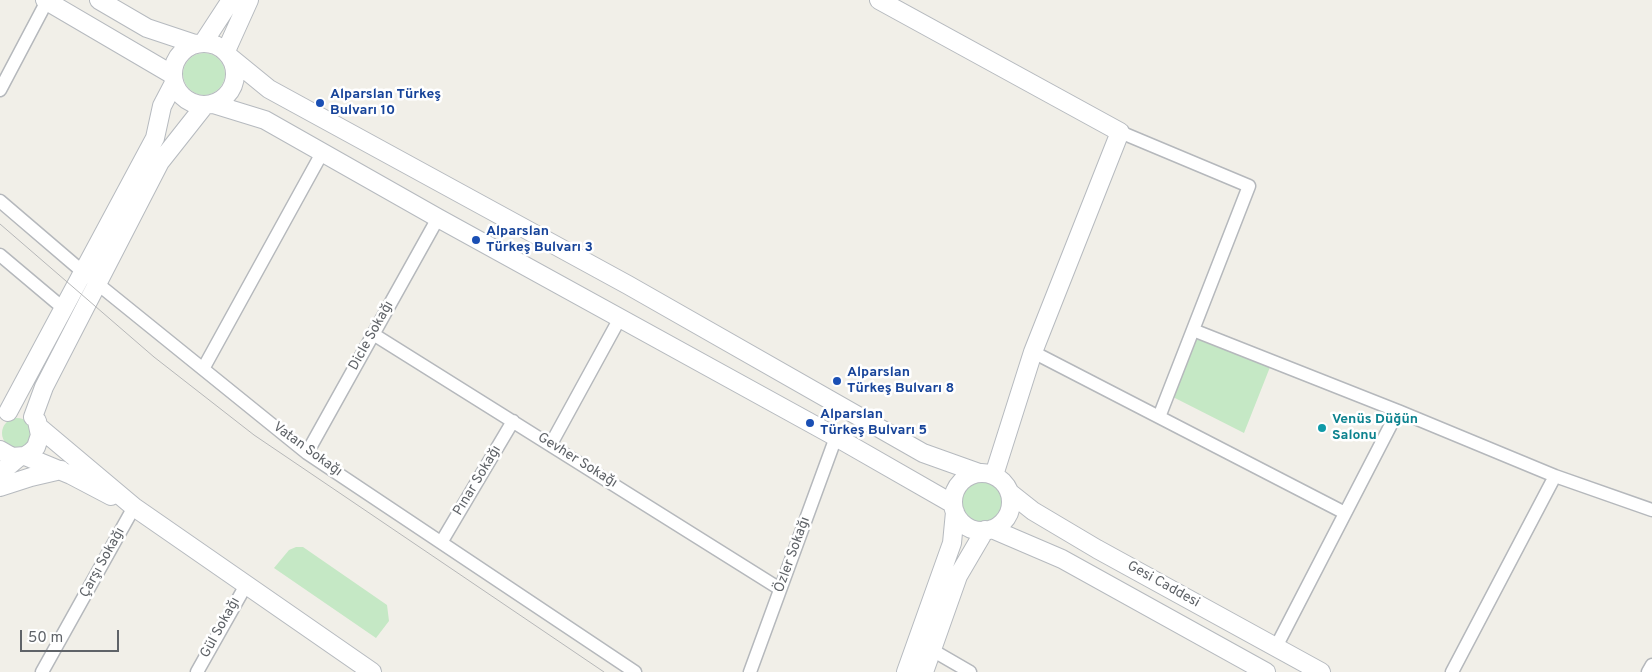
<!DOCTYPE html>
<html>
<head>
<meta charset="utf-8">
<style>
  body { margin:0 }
  #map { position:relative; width:1652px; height:672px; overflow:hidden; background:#f1efe8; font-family:Overpass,sans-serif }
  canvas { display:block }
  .scale { position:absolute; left:20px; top:630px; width:99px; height:22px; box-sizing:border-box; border:2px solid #5f6368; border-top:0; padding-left:6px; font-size:15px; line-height:18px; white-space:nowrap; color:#5f6368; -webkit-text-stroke:4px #fff; paint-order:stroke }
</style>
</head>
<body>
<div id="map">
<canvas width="1652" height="672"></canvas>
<div class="scale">50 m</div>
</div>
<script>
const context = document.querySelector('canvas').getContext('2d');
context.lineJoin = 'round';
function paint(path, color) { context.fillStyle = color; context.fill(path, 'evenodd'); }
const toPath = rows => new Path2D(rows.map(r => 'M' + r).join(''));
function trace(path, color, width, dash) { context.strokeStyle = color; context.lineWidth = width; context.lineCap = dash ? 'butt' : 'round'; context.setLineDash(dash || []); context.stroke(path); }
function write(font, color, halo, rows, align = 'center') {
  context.font = font + ' Overpass,sans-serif'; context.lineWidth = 5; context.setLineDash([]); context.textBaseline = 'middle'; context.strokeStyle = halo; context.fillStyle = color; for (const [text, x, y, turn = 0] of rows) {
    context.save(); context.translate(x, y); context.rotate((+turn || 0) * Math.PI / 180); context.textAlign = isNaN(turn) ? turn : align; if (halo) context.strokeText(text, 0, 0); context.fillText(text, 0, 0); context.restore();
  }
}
paint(toPath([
  '183 74a21 21 0 1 1 42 0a21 21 0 1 1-42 0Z',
  [1197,326,1274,357,1244,433,1171,396],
  '2 433a15 15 0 1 1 30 0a15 15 0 1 1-30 0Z',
  '962 502a20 20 0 1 1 40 0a20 20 0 1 1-40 0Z',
  [296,547,303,547,387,605,389,621,376,638,274,568,289,550]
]), '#c5e8c5');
const street = toPath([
  [0,90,47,1],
  [1120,132,1249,186,1159,417],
  [0,201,83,272,307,453,635,672],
  [0,255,63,308],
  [1193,330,1398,411],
  [373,334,780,589],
  [1033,352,1345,513],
  [203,369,322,153],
  [551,444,620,318],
  [307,453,438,218],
  [442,541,513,421],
  [1276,647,1398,411,1555,476],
  [932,650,970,672],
  [42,672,134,507],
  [197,672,246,585],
  [750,672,836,437],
  [1452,672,1555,476,1652,510],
  [1648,672,1652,665]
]);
const secondary = toPath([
  [45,0,173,75],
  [99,0,147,28,195,44],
  [879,0,1120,132,1033,352,994,475],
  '173 74a31 31 0 1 1 62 0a31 31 0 1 1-62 0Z',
  [203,43,231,0],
  [226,51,249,0],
  [231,58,269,89,628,285,923,453,979,473],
  [213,104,265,120,438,218,836,437,953,504],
  [8,412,155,138,162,106,174,83],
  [33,417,44,387,160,162,205,105],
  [40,428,134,507,372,672],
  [0,450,12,457,25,456,31,452,36,447,40,435,37,421],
  [25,456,71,475,111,496],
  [0,473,19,457],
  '953 502a29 29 0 1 1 58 0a29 29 0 1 1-58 0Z',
  [0,487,31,477,61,470],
  [1009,492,1033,511,1097,549,1321,672],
  [992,529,1062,559,1266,672],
  [906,672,952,543,955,512],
  [924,672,958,576,985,530]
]);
trace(street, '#b5b8bc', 15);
trace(secondary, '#b6babf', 20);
trace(street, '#fff', 12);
trace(secondary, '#fff', 18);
trace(toPath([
  [0,224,154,357,254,435,604,672]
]), '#b6b7b8', 1);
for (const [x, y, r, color] of [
  [320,103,5,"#1a4fb4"],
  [476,240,5,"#1a4fb4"],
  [837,381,5,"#1a4fb4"],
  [810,423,5,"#1a4fb4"],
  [1322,428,5,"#0f9aa8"]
]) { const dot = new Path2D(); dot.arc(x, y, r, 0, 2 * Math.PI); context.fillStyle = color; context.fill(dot); trace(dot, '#fff', 2); }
write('bold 14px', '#164399', '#fff', [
  ["Alparslan Türkeş",330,95],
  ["Bulvarı 10",330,111],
  ["Alparslan",486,232],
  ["Türkeş Bulvarı 3",486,248],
  ["Alparslan",847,373],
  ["Türkeş Bulvarı 8",847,389],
  ["Alparslan",820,415],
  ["Türkeş Bulvarı 5",820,431]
], 'left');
write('14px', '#5f6368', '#fff', [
  ["Dicle Sokağı",372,336,-61],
  ["Vatan Sokağı",307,450,36],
  ["Gevher Sokağı",577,461,32],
  ["Pınar Sokağı",478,481,-59],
  ["Özler Sokağı",793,555,-70],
  ["Çarşı Sokağı",103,563,-61],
  ["Gesi Caddesi",1163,585,29],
  ["Gül Sokağı",221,628,-61]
]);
write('bold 14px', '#0d838f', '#fff', [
  ["Venüs Düğün",1332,420],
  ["Salonu",1332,436]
], 'left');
</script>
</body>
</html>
